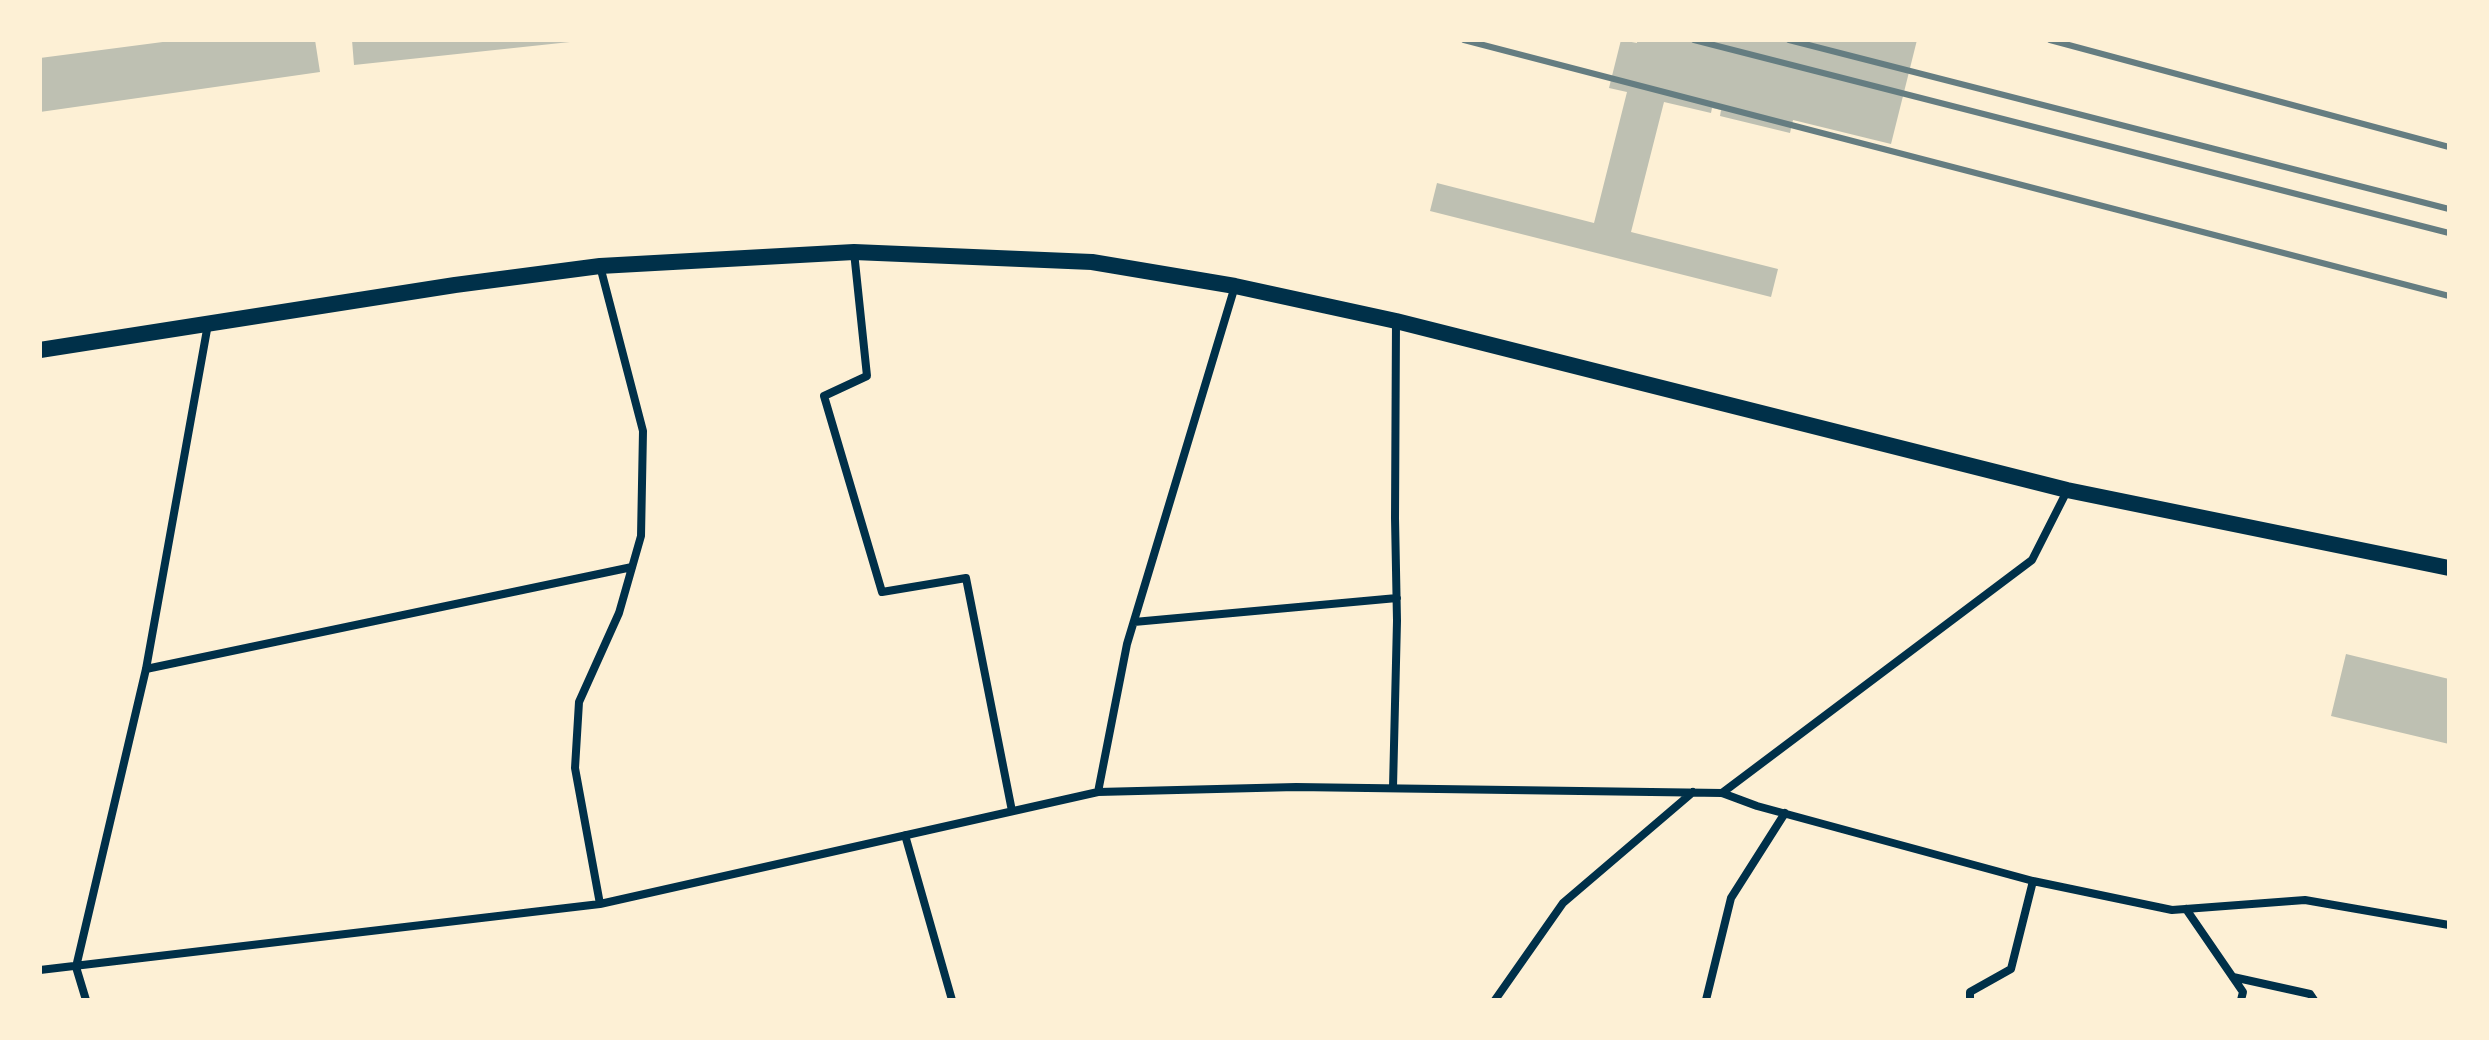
<!DOCTYPE html>
<html>
<head>
<meta charset="utf-8">
<style>
  body { margin:0 }
  #map { position:relative; width:2489px; height:1040px; overflow:hidden; background:#fdf0d5; font-family:Ubuntu,sans-serif }
  canvas { display:block }
  .frame { position:absolute; inset:0; border:42px solid #fdf0d5; pointer-events:none }
</style>
</head>
<body>
<div id="map">
<canvas width="2489" height="1040"></canvas>
<div class="frame"></div>
</div>
<script>
const context = document.querySelector('canvas').getContext('2d');
context.lineJoin = 'round';
function paint(path, color) { context.fillStyle = color; context.fill(path, 'evenodd'); }
const toPath = rows => new Path2D(rows.map(r => 'M' + r).join(''));
function trace(path, color, width, dash) { context.strokeStyle = color; context.lineWidth = width; context.lineCap = dash ? 'butt' : 'round'; context.setLineDash(dash || []); context.stroke(path); }
paint(toPath([
  [178,40,315,40,320,72,40,112,40,58],
  [352,40,570,40,570,42,354,65],
  [1621,40,1637,43,1637,40,1917,40,1891,144,1793,120,1790,133,1720,116,1721,110,1712,108,1711,113,1664,102,1631,232,1778,269,1771,297,1430,211,1437,183,1594,223,1627,92,1609,88],
  [2346,654,2449,679,2449,744,2331,716]
]), '#bec0b2');
trace(toPath([
  [854,252,867,376,824,396,882,592,966,578,1012,811],
  [600,266,643,431,641,536,619,613,579,702,575,768,600,904],
  [1134,622,1397,598],
  [146,669,632,567],
  [1393,787,1397,621,1395,518,1396,321],
  [1098,792,1127,644,1235,286],
  [1722,793,2032,560,2067,491],
  [905,835,952,1000],
  [2186,909,2243,992,2241,1000],
  [76,967,146,669,208,324],
  [76,967,86,1000],
  [40,970,600,904,1098,792,1296,787,1722,793,1757,806,2033,881,2172,910,2305,900,2449,925],
  [2233,977,2310,994,2314,1000],
  [1495,1000,1563,903,1693,792],
  [1706,1000,1731,898,1785,813],
  [1970,1000,1970,992,2011,969,2033,881]
]), '#003049', 8);
trace(toPath([
  [40,350,455,285,600,266,854,252,1092,262,1235,286,1396,321,2067,490,2449,568]
]), '#003049', 16);
trace(toPath([
  [1464,40,2449,296],
  [1694,40,2449,233],
  [1789,40,2449,209],
  [2050,40,2449,147]
]), '#657d81', 6);
</script>
</body>
</html>
